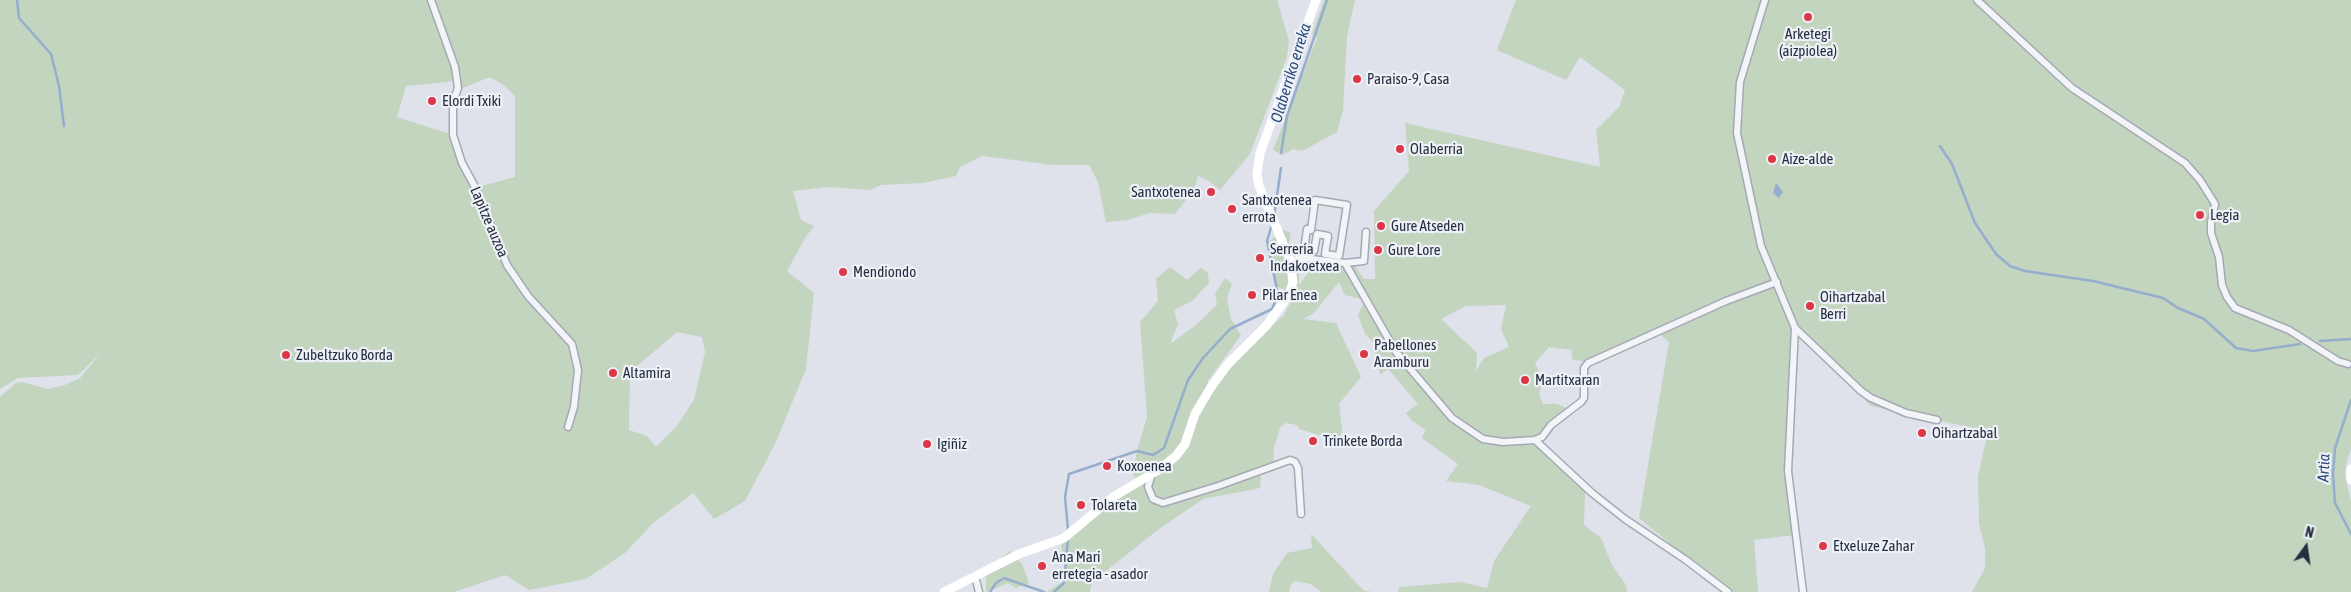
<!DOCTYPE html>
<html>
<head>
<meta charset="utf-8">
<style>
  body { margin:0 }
  #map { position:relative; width:2351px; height:592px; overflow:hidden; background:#dfe2ea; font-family:"Asap Condensed",sans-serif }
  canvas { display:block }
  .north { position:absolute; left:2281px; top:522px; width:50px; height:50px; -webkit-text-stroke:4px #eef2f7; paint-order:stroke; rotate:14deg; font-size:14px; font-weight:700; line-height:20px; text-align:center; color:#262f42 }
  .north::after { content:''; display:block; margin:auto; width:18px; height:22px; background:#262f42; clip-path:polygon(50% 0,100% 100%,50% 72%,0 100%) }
</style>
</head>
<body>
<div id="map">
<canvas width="2351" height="592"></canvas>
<div class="north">N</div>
</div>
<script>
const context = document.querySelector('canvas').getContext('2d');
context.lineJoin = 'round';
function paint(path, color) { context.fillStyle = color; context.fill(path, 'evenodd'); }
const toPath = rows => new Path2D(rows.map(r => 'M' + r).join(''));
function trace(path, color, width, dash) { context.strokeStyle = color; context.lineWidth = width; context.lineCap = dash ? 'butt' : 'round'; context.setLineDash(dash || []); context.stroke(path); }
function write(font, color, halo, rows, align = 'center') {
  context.font = font + ' "Asap Condensed",sans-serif'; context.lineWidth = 4.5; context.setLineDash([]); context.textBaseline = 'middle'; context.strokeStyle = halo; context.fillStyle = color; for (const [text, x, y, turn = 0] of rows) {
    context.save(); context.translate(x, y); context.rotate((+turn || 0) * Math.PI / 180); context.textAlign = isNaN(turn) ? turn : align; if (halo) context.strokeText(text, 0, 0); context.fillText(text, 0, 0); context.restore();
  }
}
paint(toPath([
  [0,0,1277,0,1289,41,1287,57,1250,154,1220,190,1209,181,1194,174,1198,177,1193,191,1175,214,1149,213,1128,220,1106,222,1098,182,1089,165,1054,165,982,156,960,167,956,176,923,183,881,185,871,190,826,187,793,191,801,220,814,226,805,238,787,271,814,293,806,369,775,444,745,501,714,519,693,493,653,523,625,553,586,579,529,590,505,575,454,592,0,592,0,397,16,383,22,382,48,389,65,385,80,378,101,353,78,375,18,378,0,389],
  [490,77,505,86,515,96,515,177,478,187,465,163,456,136,397,117,406,86,455,81,458,90],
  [677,332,702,337,705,352,694,400,676,427,656,447,647,436,629,430,630,372],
  [1324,0,1355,0,1347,36,1343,110,1337,132,1302,151,1293,149,1283,155,1273,150,1317,38,1312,34],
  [1516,0,2351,0,2351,449,2347,460,2345,475,2351,501,2351,592,1972,592,1985,568,1985,548,1979,524,1978,477,1988,431,1871,406,1795,328,1788,471,1794,535,1754,540,1758,592,1729,592,1639,518,1669,342,1657,332,1588,363,1572,359,1572,350,1549,347,1535,363,1543,380,1539,394,1543,404,1557,404,1569,409,1549,422,1533,441,1578,484,1585,493,1584,525,1601,538,1612,565,1626,585,1627,592,1398,592,1400,587,1460,582,1487,588,1494,561,1531,506,1479,485,1446,481,1458,464,1422,438,1426,430,1412,421,1406,413,1418,404,1388,369,1380,375,1373,342,1365,334,1358,315,1365,300,1345,295,1339,282,1314,313,1303,319,1336,323,1361,377,1339,404,1342,430,1339,441,1299,429,1297,425,1286,423,1280,428,1274,447,1273,465,1256,468,1261,477,1260,488,1203,499,1159,529,1092,582,1090,592,1046,592,1067,579,1061,545,1121,495,1140,484,1133,475,1137,451,1147,417,1140,322,1158,301,1156,279,1170,267,1187,280,1201,268,1208,273,1209,283,1192,301,1174,310,1178,324,1170,344,1196,325,1217,305,1215,294,1225,278,1232,284,1227,298,1231,319,1241,335,1207,382,1216,384,1261,336,1284,315,1294,296,1277,286,1267,243,1284,230,1291,233,1289,242,1299,272,1299,285,1311,269,1325,263,1340,266,1354,264,1364,279,1375,279,1374,211,1409,171,1405,123,1600,167,1596,130,1619,107,1625,90,1580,57,1566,80,1497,50],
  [1506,305,1501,329,1509,347,1484,358,1476,371,1477,353,1441,319,1466,306],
  [1453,412,1464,424,1484,437,1507,442,1503,445,1485,443,1461,427],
  [1311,534,1364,591,1374,592,1321,592,1311,584,1295,581,1291,584,1289,592,1269,592,1273,574,1287,553,1312,548],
  [1010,551,1022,564,1029,583,1016,588,1008,583,986,592,986,569]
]), '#c3d4bf');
paint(toPath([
  [1776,183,1783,192,1779,198,1773,193]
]), '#96aece');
trace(toPath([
  [17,0,19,18,51,54,59,86,64,126],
  [1940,146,1952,164,1975,223,1996,254,2010,266,2025,271,2093,281,2163,298,2178,308,2204,319,2236,348,2253,351,2300,344],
  [1281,153,1287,116,1327,0],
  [1274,216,1281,168],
  [2320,341,2351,339],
  [2351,400,2335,448,2333,474,2335,503,2351,534],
  [1068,530,1065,497,1069,474,1137,451,1153,455,1164,448,1188,380,1203,358,1230,329,1272,309,1278,295,1267,241,1272,224],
  [990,592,996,583,1004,578,1044,592],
  [1054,592,1064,583,1068,538]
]), '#96aece', 2.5);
const street = toPath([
  [431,0,455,67,458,88,453,102,453,135,462,163,474,185,507,265,528,296,572,344,578,370,574,407,568,427],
  [1765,0,1740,82,1737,133,1761,246,1795,328,1788,471,1803,592],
  [1977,0,2072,88,2185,163,2200,180,2215,204,2211,222,2211,233,2219,257,2222,285,2227,297,2235,308,2289,330,2338,361,2348,364],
  [1315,200,1347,205,1339,256,1325,254,1328,236,1317,234,1314,251,1304,250,1307,229,1311,230,1315,200],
  [1290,260,1303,258,1345,263,1364,261,1366,232],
  [1345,263,1396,352,1452,418,1483,439,1503,442,1535,440,1542,437,1551,425,1581,402,1584,398,1584,368,1588,363,1726,301,1777,282],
  [1795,328,1861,391,1871,398,1906,413,1937,420],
  [1535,440,1592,493,1625,519,1686,560,1728,592],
  [1152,473,1148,487,1153,499,1163,503,1218,486,1290,460,1295,462,1298,468,1301,514],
  [975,576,979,592]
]);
trace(street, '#a4a9b4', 9);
trace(street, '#f2f4f7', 6);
trace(toPath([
  [2351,469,2351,480],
  [944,592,1019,554,1064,538,1113,497,1160,469,1176,456,1185,444,1195,414,1211,387,1228,364,1266,326,1289,295,1293,282,1290,260,1259,186,1257,174,1260,153,1316,0]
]), '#fff', 9);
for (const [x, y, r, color] of [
  [1808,17,5,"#dc3647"],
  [1357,79,5,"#dc3647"],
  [432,101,5,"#dc3647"],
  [1400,149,5,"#dc3647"],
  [1772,159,5,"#dc3647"],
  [1211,192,5,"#dc3647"],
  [1232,209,5,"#dc3647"],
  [2200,215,5,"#dc3647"],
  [1381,226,5,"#dc3647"],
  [1378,250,5,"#dc3647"],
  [1260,258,5,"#dc3647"],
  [843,272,5,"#dc3647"],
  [1252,295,5,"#dc3647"],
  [1810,306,5,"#dc3647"],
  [1364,354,5,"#dc3647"],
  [286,355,5,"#dc3647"],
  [613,373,5,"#dc3647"],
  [1525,380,5,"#dc3647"],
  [1922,433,5,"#dc3647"],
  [1313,441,5,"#dc3647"],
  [927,444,5,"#dc3647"],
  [1107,466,5,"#dc3647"],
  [1081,505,5,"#dc3647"],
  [1823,546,5,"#dc3647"],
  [1042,566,5,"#dc3647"]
]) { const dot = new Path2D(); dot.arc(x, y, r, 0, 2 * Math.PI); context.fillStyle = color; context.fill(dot); trace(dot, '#eef2f7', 2); }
write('15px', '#262f42', '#eef2f7', [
  ["Arketegi",1808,34,"center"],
  ["(aizpiolea)",1808,51,"center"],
  ["Paraiso-9, Casa",1367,79],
  ["Elordi Txiki",442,101],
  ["Olaberria",1410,149],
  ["Aize-alde",1782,159],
  ["Santxotenea",1201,192,"right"],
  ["Santxotenea",1242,200],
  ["errota",1242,217],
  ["Legia",2210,215],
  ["Gure Atseden",1391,226],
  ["Serrería",1270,249],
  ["Indakoetxea",1270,266],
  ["Gure Lore",1388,250],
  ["Mendiondo",853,272],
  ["Pilar Enea",1262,295],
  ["Oihartzabal",1820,297],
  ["Berri",1820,314],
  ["Pabellones",1374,345],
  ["Aramburu",1374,362],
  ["Zubeltzuko Borda",296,355],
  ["Altamira",623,373],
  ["Martitxaran",1535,380],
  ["Oihartzabal",1932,433],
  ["Trinkete Borda",1323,441],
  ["Igiñiz",937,444],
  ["Koxoenea",1117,466],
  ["Tolareta",1091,505],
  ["Etxeluze Zahar",1833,546],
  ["Ana Mari",1052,557],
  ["erretegia - asador",1052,574]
], 'left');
write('15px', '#262f42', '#eef2f7', [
  ["Lapitze auzoa",489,222,67]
]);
write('italic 16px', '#2c4b7b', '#eef2f7', [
  ["Olaberriko erreka",1291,73,-73],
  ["Artia",2324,468,-88]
]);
</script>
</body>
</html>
